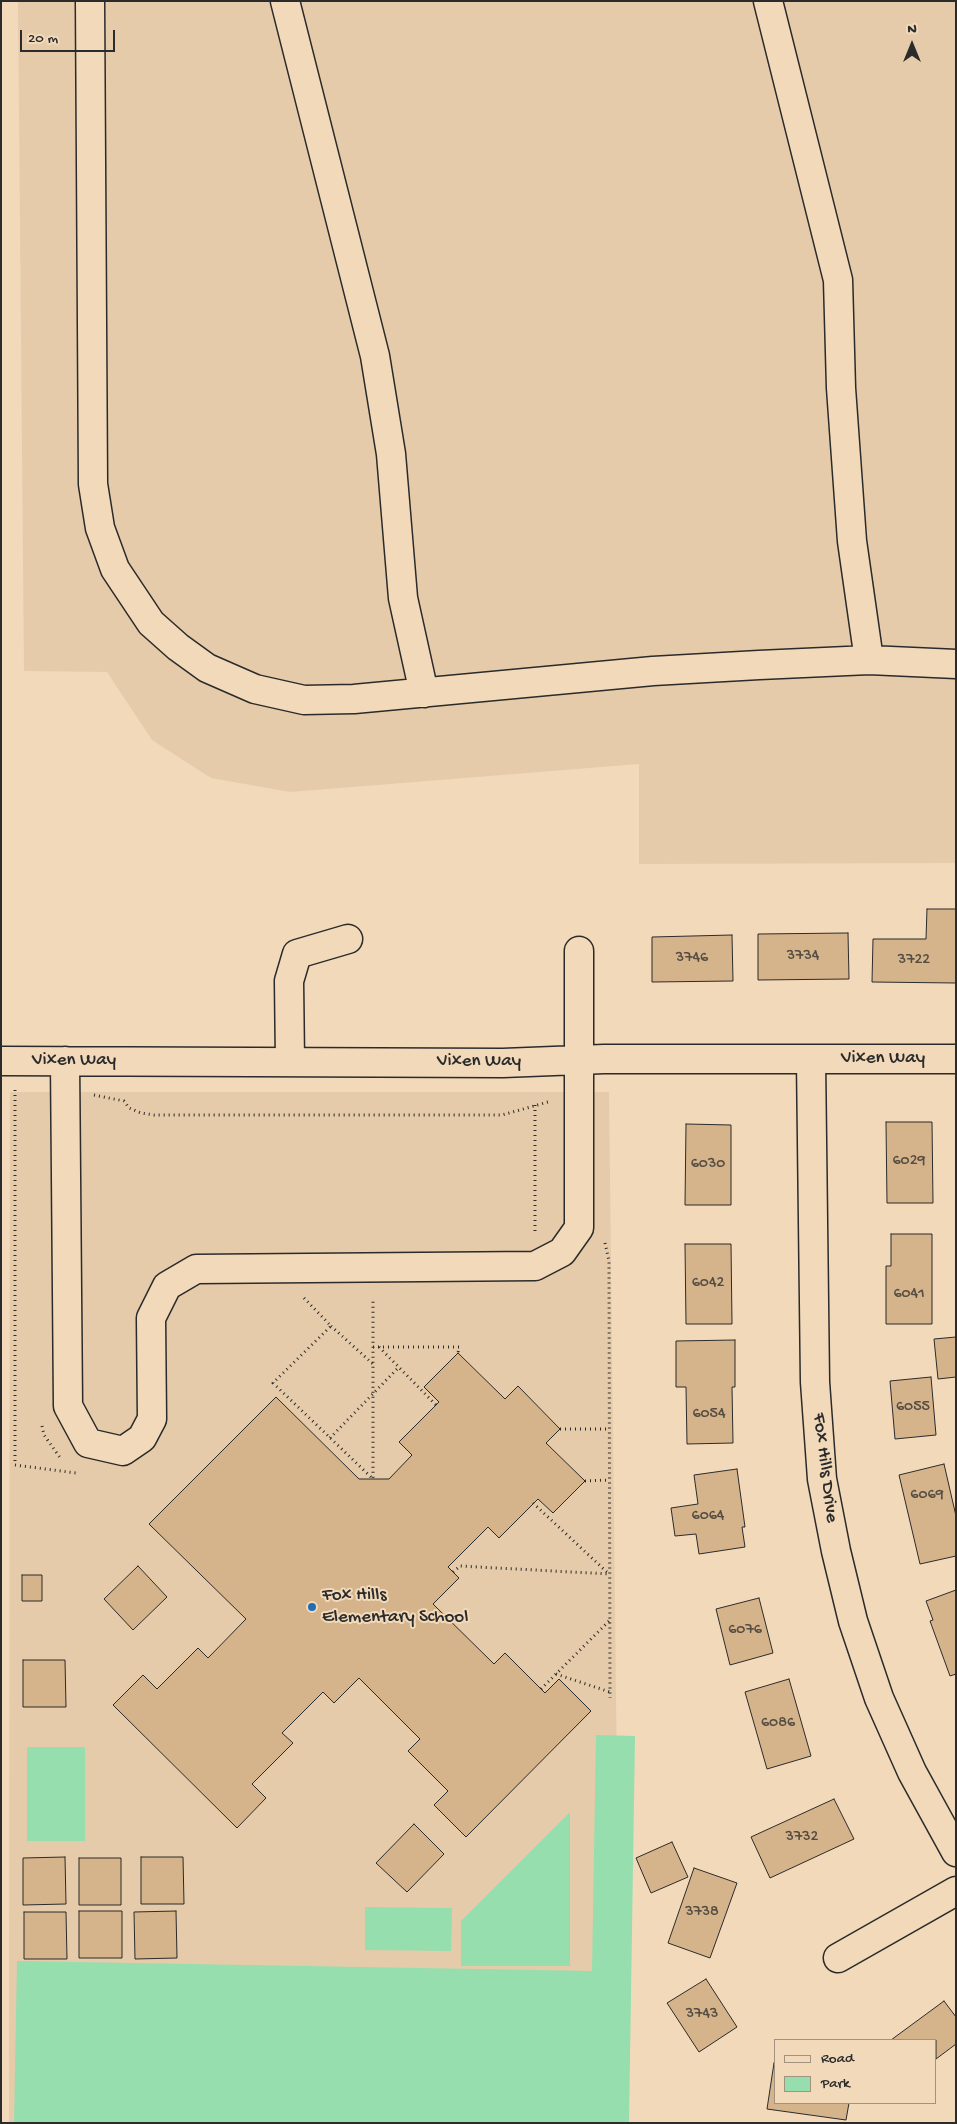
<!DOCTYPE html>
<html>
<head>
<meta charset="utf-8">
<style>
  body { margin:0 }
  #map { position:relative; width:957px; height:2124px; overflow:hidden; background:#f2d9ba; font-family:"Gochi Hand",sans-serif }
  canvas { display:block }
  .frame { position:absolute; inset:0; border:2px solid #2b2b2b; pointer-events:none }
  .legend { position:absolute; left:774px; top:2039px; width:162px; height:65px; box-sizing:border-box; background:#f2d9ba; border:1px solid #a29381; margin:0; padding:6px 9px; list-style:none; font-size:15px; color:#2b2b2b }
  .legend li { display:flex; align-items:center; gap:10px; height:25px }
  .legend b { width:25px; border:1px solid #a29381 }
  .north { position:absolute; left:887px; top:20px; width:50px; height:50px; -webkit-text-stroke:4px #f2d9ba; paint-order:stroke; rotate:0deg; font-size:14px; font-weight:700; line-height:20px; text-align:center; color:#2b2b2b }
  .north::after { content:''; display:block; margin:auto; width:18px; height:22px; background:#2b2b2b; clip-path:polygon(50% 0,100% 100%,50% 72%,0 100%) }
  .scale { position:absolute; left:20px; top:30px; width:95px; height:22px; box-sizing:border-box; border:2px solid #2b2b2b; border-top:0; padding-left:6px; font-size:15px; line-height:18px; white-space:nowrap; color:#2b2b2b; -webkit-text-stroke:4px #f2d9ba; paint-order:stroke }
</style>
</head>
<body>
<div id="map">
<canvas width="957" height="2124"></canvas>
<div class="frame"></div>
<ul class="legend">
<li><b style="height:6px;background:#f2d9ba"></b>Road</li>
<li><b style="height:14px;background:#96dead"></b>Park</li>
</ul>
<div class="north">N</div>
<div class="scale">20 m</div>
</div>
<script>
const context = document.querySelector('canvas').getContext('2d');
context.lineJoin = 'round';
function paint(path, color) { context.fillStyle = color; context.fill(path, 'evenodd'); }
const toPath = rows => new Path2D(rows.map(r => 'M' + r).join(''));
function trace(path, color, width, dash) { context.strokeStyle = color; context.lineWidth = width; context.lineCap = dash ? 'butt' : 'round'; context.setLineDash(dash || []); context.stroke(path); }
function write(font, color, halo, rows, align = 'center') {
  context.font = font + ' "Gochi Hand",sans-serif'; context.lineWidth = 4; context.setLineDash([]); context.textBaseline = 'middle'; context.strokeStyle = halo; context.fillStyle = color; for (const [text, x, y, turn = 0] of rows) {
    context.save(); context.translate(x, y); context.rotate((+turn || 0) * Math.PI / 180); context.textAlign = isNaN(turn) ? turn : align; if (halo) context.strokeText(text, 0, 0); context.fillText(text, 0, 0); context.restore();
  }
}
paint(toPath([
  [18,1,956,1,956,863,639,864,639,764,290,792,211,778,152,740,107,672,24,671],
  [10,1092,609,1092,621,2123,9,2123]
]), '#e5cba9');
paint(toPath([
  [596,1735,635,1736,629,2123,14,2123,17,1961,592,1971],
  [27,1747,85,1747,85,1841,27,1841],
  [570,1812,570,1966,461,1966,461,1921],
  [365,1907,452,1908,451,1951,365,1950]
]), '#96dead');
const building = toPath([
  [927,909,956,909,956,983,872,982,873,939,926,939,927,909],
  [848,933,849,979,758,980,758,934,848,933],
  [732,935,733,981,652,982,652,937,732,935],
  [886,1122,932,1122,933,1203,887,1203,886,1122],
  [686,1124,731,1125,731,1205,685,1205,686,1124],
  [891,1234,932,1234,932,1324,886,1324,886,1266,891,1266,891,1234],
  [685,1244,731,1244,732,1324,686,1324,685,1244],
  [956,1337,956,1377,938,1379,934,1339,956,1337],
  [735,1340,735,1387,732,1387,733,1443,687,1444,686,1387,676,1387,676,1341,735,1340],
  [458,1353,505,1399,518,1386,560,1429,546,1443,585,1481,553,1513,538,1499,499,1538,488,1527,448,1567,459,1578,433,1604,494,1664,505,1653,545,1693,559,1679,591,1711,466,1837,434,1805,448,1791,408,1751,420,1739,359,1678,334,1703,323,1692,282,1733,293,1743,252,1784,266,1798,237,1828,113,1705,143,1675,157,1689,198,1648,208,1658,246,1619,149,1524,276,1397,359,1479,389,1479,412,1455,399,1442,439,1402,424,1387,458,1353],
  [931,1377,936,1435,895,1439,890,1381,931,1377],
  [944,1464,956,1516,956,1556,920,1564,899,1475,944,1464],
  [737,1469,745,1527,742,1527,745,1547,699,1554,696,1534,675,1536,671,1508,698,1504,694,1475,737,1469],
  [138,1566,167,1597,133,1630,104,1599,138,1566],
  [22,1575,42,1575,42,1601,22,1601,22,1575],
  [956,1590,956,1674,950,1676,930,1621,933,1620,926,1601,956,1590],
  [759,1598,773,1653,730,1665,716,1609,759,1598],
  [23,1660,65,1660,66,1707,23,1707,23,1660],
  [789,1679,811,1756,767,1769,745,1692,789,1679],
  [834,1799,854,1839,770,1878,751,1837,834,1799],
  [414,1824,444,1854,407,1892,376,1863,414,1824],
  [672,1842,688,1877,651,1893,636,1858,672,1842],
  [65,1857,66,1904,23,1905,23,1858,65,1857],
  [141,1857,183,1857,184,1904,141,1904,141,1857],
  [79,1858,121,1858,121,1905,79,1905,79,1858],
  [694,1868,737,1883,710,1958,668,1943,694,1868],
  [79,1911,122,1911,122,1958,79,1958,79,1911],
  [176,1911,177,1958,135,1959,134,1912,176,1911],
  [24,1912,66,1912,67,1959,24,1959,24,1912],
  [706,1979,737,2027,699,2052,667,2003,706,1979],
  [944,2001,956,2017,956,2044,936,2059,936,2040,891,2040,944,2001],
  [774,2063,776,2063,776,2103,849,2103,846,2120,767,2109,774,2063]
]);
paint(building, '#d5b48b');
trace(building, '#2b2b2b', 1);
const minor = toPath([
  [90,1,93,484,100,528,115,569,151,623,178,647,207,668,255,689,304,700,354,699,653,671,759,665,869,660,956,664],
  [285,1,375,356,391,454,403,598,424,693],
  [768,1,838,280,841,388,852,541,869,660],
  [811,1060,815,1382,822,1479,836,1551,853,1621,879,1698,912,1772,956,1852],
  [1,1061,503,1063,604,1059,956,1059],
  [65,1061,68,1406,88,1443,123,1451,142,1438,152,1419,151,1318,167,1286,196,1269,535,1266,562,1252,579,1228,579,951],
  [290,1062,289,981,297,954,348,939],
  [838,1958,956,1891]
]);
trace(minor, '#2b2b2b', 31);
trace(toPath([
  [15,1090,15,1465,76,1473],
  [94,1095,124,1101,129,1108,141,1113,154,1115,502,1115,548,1102],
  [535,1105,535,1233],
  [605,1243,609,1261,610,1698],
  [304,1298,331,1326,273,1383,373,1479,373,1298],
  [331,1326,373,1364],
  [373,1347,459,1347,458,1353],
  [379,1347,436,1405],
  [42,1426,44,1435,61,1459],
  [560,1429,609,1429],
  [330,1438,399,1367],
  [585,1481,609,1480],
  [533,1503,609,1574],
  [453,1572,460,1566,609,1574],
  [556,1674,610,1692],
  [541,1689,609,1621]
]), '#2b2b2b', 3, [1, 4]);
trace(minor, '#f2d9ba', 28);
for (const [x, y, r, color] of [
  [312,1607,5,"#1f6fb2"]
]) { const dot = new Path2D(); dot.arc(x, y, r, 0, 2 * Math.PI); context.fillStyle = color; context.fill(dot); trace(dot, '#f2d9ba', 2); }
write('16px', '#564d43', null, [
  ["3734",803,957],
  ["3746",692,959],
  ["3722",914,961],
  ["6029",909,1162],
  ["6030",708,1165],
  ["6042",708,1284],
  ["6041",909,1295],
  ["6055",913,1408],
  ["6054",709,1415],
  ["6069",927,1496],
  ["6064",708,1517],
  ["6076",745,1631],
  ["6086",778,1724],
  ["3732",802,1838],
  ["3738",702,1913],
  ["3743",702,2015]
]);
write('19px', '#2b2b2b', '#f2d9ba', [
  ["Vixen Way",883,1059],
  ["Vixen Way",74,1061],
  ["Vixen Way",479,1062],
  ["Fox Hills Drive",824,1468,83]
]);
write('19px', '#2b2b2b', '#f2d9ba', [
  ["Fox Hills",322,1596],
  ["Elementary School",322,1618]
], 'left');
</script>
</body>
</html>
